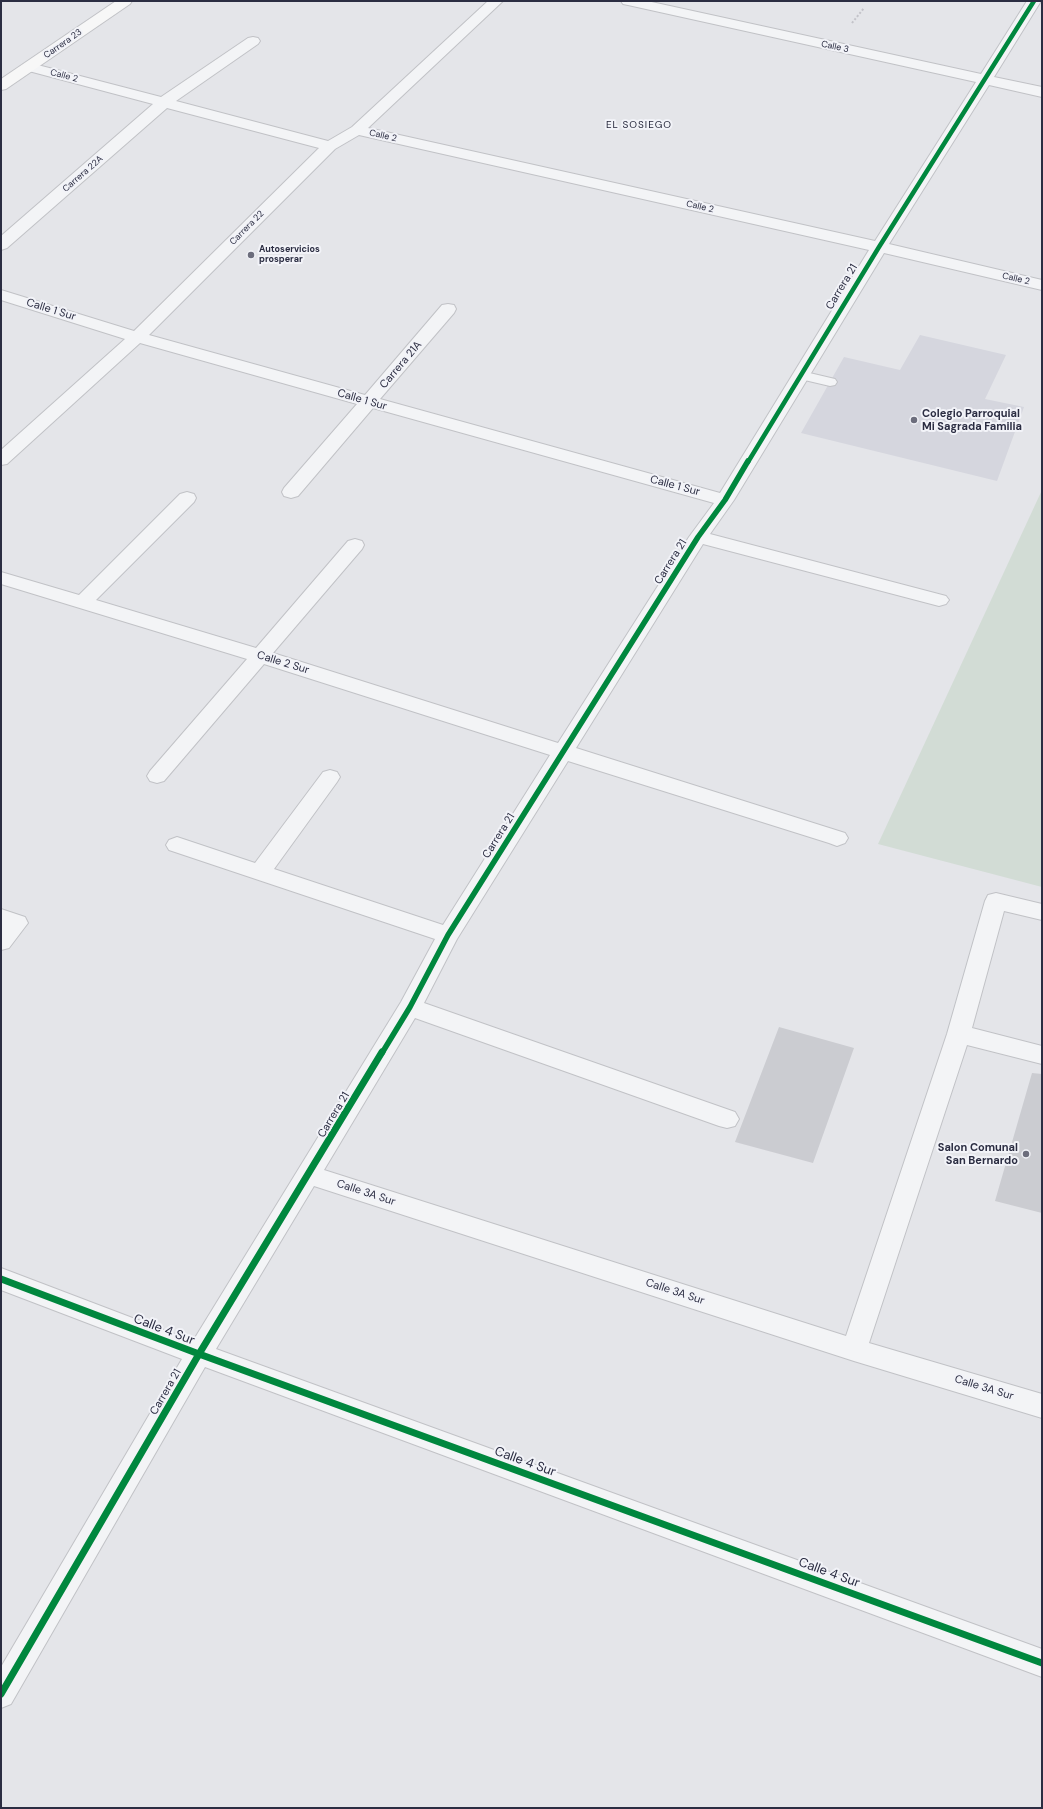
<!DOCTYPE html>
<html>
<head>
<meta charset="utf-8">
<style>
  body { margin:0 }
  #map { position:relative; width:1043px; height:1809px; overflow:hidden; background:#e4e5e9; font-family:"DM Sans",sans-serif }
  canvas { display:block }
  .frame { position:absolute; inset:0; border:2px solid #2b2d42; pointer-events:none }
</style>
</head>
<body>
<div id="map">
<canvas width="1043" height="1809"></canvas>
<div class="frame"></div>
</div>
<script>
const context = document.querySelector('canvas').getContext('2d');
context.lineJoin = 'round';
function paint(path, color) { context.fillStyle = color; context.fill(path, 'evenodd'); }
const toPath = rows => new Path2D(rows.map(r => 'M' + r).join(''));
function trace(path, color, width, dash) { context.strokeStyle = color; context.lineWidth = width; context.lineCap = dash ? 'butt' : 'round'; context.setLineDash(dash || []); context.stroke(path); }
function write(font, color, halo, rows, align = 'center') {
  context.font = font + ' "DM Sans",sans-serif'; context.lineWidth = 4; context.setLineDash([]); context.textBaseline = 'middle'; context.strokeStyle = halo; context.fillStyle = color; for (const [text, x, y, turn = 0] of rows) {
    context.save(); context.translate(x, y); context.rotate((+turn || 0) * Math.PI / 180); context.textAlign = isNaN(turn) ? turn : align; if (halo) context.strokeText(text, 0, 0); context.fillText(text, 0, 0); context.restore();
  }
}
paint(toPath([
  [920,335,1006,355,985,399,1024,407,997,481,801,433,844,357,900,370]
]), '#d5d6de');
paint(toPath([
  [1042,490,1042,887,878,844]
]), '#d2dcd5');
paint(toPath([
  [779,1027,854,1048,813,1163,735,1142],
  [1032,1073,1042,1074,1042,1213,995,1201]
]), '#cbccd1');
const lane = toPath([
  [801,371,835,379,837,382,835,385,830,386,796,378,794,375,796,372,801,371]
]);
const street = toPath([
  [488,1,503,1,368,128,875,241,976,82,628,5,623,4,621,1,647,1,981,74,1027,1,1041,1,994,77,1042,87,1042,97,989,85,889,244,1042,280,1042,290,884,253,734,500,710,534,946,596,949,600,946,604,939,606,703,544,576,748,845,833,848,838,845,843,837,846,829,843,568,761,457,939,424,1003,735,1112,739,1119,735,1126,727,1128,719,1126,415,1018,324,1170,846,1336,947,1034,985,901,988,895,996,893,1042,904,1042,920,1004,911,972,1028,1042,1046,1042,1064,967,1045,869,1343,1042,1394,1042,1418,854,1361,314,1186,216,1349,1042,1649,1042,1677,205,1367,11,1704,1,1708,1,1667,182,1359,1,1290,1,1268,193,1341,401,1002,435,939,169,850,166,845,169,840,177,837,255,863,323,772,330,770,337,772,340,777,337,782,274,869,443,925,550,755,264,664,164,781,157,783,150,781,147,776,150,771,247,659,1,584,1,572,79,595,180,494,187,492,194,494,196,498,194,502,96,600,256,648,348,541,355,539,362,541,364,545,362,549,273,653,558,743,689,537,714,503,373,408,298,496,291,498,284,496,282,492,284,488,357,404,140,343,7,464,1,465,1,450,125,339,1,300,1,290,134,331,319,148,167,108,7,248,1,250,1,236,153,104,25,70,23,67,25,64,30,63,161,97,248,38,253,37,258,38,260,41,258,44,176,101,328,141,352,127,488,1],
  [359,135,869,250,720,493,380,399,454,313,456,309,454,305,448,304,442,305,365,395,149,335,335,149,359,135],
  [1,909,25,917,28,923,9,948,1,950,1,909]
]);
const secondary = toPath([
  [116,1,132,1,130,4,6,89,1,90,1,79,116,1]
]);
trace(lane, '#c1c2c6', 2);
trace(street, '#c1c2c6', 2);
trace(secondary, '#c1c2c6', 2);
trace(toPath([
  [852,23,864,8]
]), '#c3c3c9', 2, [2, 2]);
paint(lane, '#f3f4f6');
paint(street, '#f3f4f6');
paint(secondary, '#f7f7f7');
trace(toPath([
  [748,462,879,247,1034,1]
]), '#00873e', 4.5);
trace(toPath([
  [382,1053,410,1007,448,935,698,537,725,500,748,461]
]), '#00873e', 5.5);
trace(toPath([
  [1,1279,199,1354,1042,1663],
  [1,1694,199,1354,382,1052]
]), '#00873e', 7);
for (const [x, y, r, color] of [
  [251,255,4,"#6c6d7c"],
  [914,420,4,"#6c6d7c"],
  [1026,1154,4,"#6c6d7c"]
]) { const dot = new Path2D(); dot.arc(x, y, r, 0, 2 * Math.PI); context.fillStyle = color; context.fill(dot); trace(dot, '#f2f3f8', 1.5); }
write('9px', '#2b2d42', '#f2f3f8', [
  ["Carrera 23",63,44,-35],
  ["Calle 3",835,47,12],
  ["Calle 2",64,76,15],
  ["Calle 2",383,136,13],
  ["Carrera 22A",83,174,-41],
  ["Calle 2",700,207,13],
  ["Carrera 22",247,228,-45],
  ["Calle 2",1016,279,13]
]);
write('bold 9px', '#2b2d42', '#f2f3f8', [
  ["Autoservicios",259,250],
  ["prosperar",259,260]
], 'left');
context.letterSpacing = '1px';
write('10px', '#1d1f33', '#f2f3f8', [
  ["EL SOSIEGO",639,125]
]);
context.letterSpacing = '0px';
write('11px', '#2b2d42', '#f2f3f8', [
  ["Carrera 21",842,287,-59],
  ["Calle 1 Sur",51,310,17],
  ["Carrera 21A",401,365,-50],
  ["Calle 1 Sur",362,400,16],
  ["Calle 1 Sur",675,486,15],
  ["Carrera 21",671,562,-58],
  ["Calle 2 Sur",283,663,17],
  ["Carrera 21",499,836,-58],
  ["Carrera 21",334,1115,-59],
  ["Calle 3A Sur",366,1193,18],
  ["Calle 3A Sur",675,1292,18],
  ["Calle 3A Sur",984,1388,17],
  ["Carrera 21",166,1392,-60]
]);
write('bold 11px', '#2b2d42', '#f2f3f8', [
  ["Colegio Parroquial",922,414],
  ["Mi Sagrada Familia",922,427],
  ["Salon Comunal",1018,1148,"right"],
  ["San Bernardo",1018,1161,"right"]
], 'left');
write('13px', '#2b2d42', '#f2f3f8', [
  ["Calle 4 Sur",164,1330,21],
  ["Calle 4 Sur",525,1462,20],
  ["Calle 4 Sur",829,1573,20]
]);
</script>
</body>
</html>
